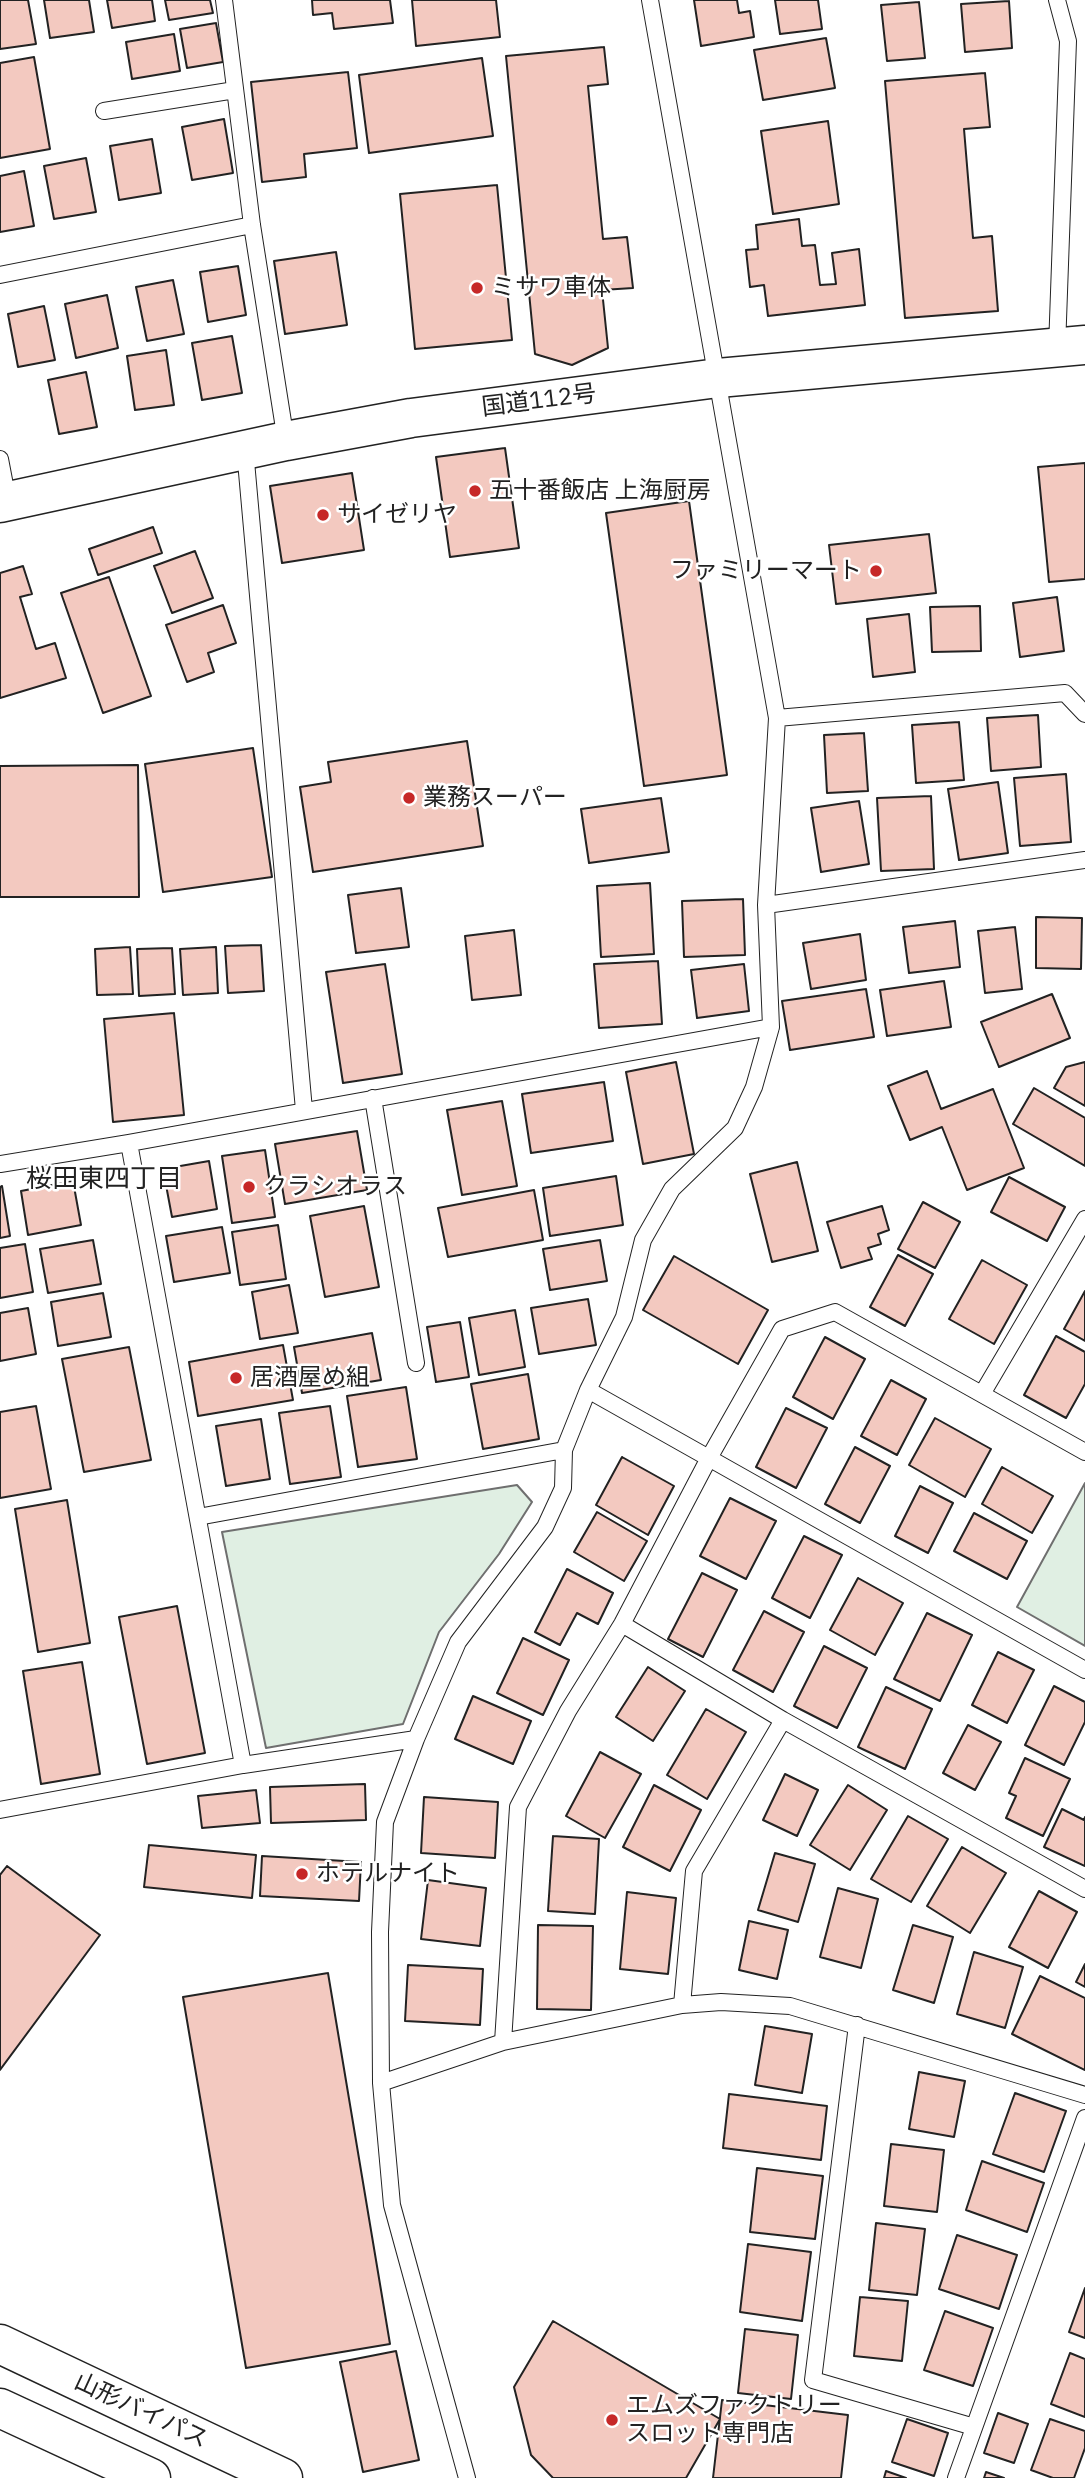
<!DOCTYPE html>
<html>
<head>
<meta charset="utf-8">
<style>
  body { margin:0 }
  canvas { display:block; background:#fff }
</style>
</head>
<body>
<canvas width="1085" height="2478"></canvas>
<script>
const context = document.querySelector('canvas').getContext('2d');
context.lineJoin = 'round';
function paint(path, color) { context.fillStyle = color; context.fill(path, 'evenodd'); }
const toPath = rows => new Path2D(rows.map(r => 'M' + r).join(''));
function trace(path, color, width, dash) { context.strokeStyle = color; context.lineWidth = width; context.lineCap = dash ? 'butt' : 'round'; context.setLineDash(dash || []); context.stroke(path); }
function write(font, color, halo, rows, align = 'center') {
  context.font = font + ' "IBM Plex Sans","Noto Sans JP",sans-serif'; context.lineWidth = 5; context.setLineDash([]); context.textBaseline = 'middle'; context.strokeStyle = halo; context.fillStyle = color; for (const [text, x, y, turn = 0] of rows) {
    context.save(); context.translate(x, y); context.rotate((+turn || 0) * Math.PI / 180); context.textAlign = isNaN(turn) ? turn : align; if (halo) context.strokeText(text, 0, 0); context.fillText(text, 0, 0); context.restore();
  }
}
const green = toPath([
  [1085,1483,1085,1646,1017,1607,1085,1483],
  [517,1485,532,1502,499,1554,439,1632,403,1724,266,1748,222,1532,517,1485]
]);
paint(green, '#e0efe3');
trace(green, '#6f6f6f', 2);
const building = toPath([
  [0,0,28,0,36,44,0,49,0,0],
  [44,0,89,0,94,32,50,38,44,0],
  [107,0,152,0,155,21,112,28,107,0],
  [165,0,210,0,213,13,169,20,165,0],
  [312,0,390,0,393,23,334,29,332,13,313,15,312,0],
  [412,0,496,0,500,37,416,46,412,0],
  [694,0,737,0,739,13,750,11,754,37,701,46,694,0],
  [775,0,818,0,822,29,780,34,775,0],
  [1009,1,1012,48,965,52,961,4,1009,1],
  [919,2,925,58,887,61,881,5,919,2],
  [216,23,223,62,187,68,180,29,216,23],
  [174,34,180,71,132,79,126,42,174,34],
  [826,38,835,88,763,100,754,50,826,38],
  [604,47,608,84,588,86,603,239,627,237,633,288,602,290,608,348,572,365,535,354,506,56,604,47],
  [34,57,50,149,0,158,0,63,34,57],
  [482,58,493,136,369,153,359,75,482,58],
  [348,72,357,148,304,154,306,177,262,182,251,82,348,72],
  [985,73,990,127,964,129,973,238,992,236,998,311,905,318,885,81,985,73],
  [224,119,233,173,192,180,182,127,224,119],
  [828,121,839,204,773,214,761,131,828,121],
  [152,139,161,193,119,200,110,146,152,139],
  [86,158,96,212,54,219,44,166,86,158],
  [24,171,34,226,0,232,0,176,24,171],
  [497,185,512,340,415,349,400,194,497,185],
  [799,219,802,246,815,245,820,285,836,284,832,253,859,249,865,305,768,316,764,285,750,287,746,250,758,249,756,225,799,219],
  [336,252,347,325,285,334,274,261,336,252],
  [238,266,246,315,208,322,200,272,238,266],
  [173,280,184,334,147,341,136,287,173,280],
  [107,295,118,348,76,358,65,304,107,295],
  [44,306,55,360,18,367,8,314,44,306],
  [232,336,242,393,202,400,192,343,232,336],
  [166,350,174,405,135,410,127,356,166,350],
  [86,372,97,427,59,434,48,380,86,372],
  [505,448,519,548,450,557,436,457,505,448],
  [1085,463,1085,579,1049,582,1038,467,1085,463],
  [352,473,364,550,282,563,270,486,352,473],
  [689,501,727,775,644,786,606,513,689,501],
  [153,527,162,553,98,575,89,549,153,527],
  [929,534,936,593,836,604,829,545,929,534],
  [195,551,213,598,172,613,154,566,195,551],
  [23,566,32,594,20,597,36,649,55,643,66,678,0,698,0,573,23,566],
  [109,577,151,696,103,713,61,593,109,577],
  [1057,597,1064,651,1020,657,1013,603,1057,597],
  [223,605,236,643,208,653,214,672,187,682,166,625,223,605],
  [980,606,981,651,932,652,930,607,980,606],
  [909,614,915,672,873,677,867,619,909,614],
  [1038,715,1041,767,991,771,987,718,1038,715],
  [959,722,964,780,916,783,912,725,959,722],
  [864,733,868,791,827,793,824,735,864,733],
  [467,741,483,846,313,872,300,787,331,782,328,762,467,741],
  [253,748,272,877,163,892,145,764,253,748],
  [138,765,139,897,0,897,0,766,138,765],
  [1066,774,1071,842,1020,846,1014,778,1066,774],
  [998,782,1008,853,959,860,948,789,998,782],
  [931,796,934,869,881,871,877,798,931,796],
  [661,798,669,852,589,863,581,809,661,798],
  [859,801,869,864,821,872,811,808,859,801],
  [650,883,654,954,601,957,597,886,650,883],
  [401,888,409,947,356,953,348,895,401,888],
  [743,899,745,955,684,957,682,901,743,899],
  [1036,917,1082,918,1081,969,1036,968,1036,917],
  [955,921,960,967,909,973,903,927,955,921],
  [1015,927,1022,989,985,993,978,931,1015,927],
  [514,930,521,995,472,1000,465,936,514,930],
  [860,934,866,980,811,989,803,943,860,934],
  [261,945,264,991,228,993,225,946,261,945],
  [130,947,133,994,97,995,95,949,130,947],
  [216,947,218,993,183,995,180,949,216,947],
  [172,948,175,994,139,996,137,949,172,948],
  [658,961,662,1024,599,1028,594,964,658,961],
  [385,964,402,1074,343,1083,326,972,385,964],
  [744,964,749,1011,697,1018,691,970,744,964],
  [944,981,951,1027,887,1036,880,990,944,981],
  [866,989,874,1037,790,1050,782,1001,866,989],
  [1052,994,1070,1038,999,1067,981,1022,1052,994],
  [174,1013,184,1115,113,1122,104,1019,174,1013],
  [676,1062,694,1154,643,1164,626,1072,676,1062],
  [1085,1062,1085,1106,1054,1088,1066,1067,1085,1062],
  [927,1071,941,1109,993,1089,1024,1168,967,1190,942,1127,910,1140,888,1086,927,1071],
  [604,1082,613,1141,531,1153,522,1094,604,1082],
  [1034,1088,1085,1118,1085,1166,1013,1124,1034,1088],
  [502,1101,517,1186,462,1195,447,1110,502,1101],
  [357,1131,367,1190,285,1204,275,1144,357,1131],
  [265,1150,275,1217,232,1223,222,1156,265,1150],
  [209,1161,217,1209,172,1217,163,1169,209,1161],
  [797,1162,818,1251,772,1262,750,1174,797,1162],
  [616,1176,623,1225,550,1236,543,1188,616,1176],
  [1009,1177,1065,1207,1047,1241,991,1212,1009,1177],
  [73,1181,81,1225,28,1235,21,1191,73,1181],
  [2,1186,10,1236,0,1238,0,1187,2,1186],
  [534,1190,543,1240,448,1257,438,1208,534,1190],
  [923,1202,960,1222,935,1268,898,1249,923,1202],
  [364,1206,379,1287,325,1297,310,1216,364,1206],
  [882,1206,889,1230,878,1234,881,1244,868,1248,872,1259,841,1268,827,1222,882,1206],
  [278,1225,286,1279,240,1285,232,1232,278,1225],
  [222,1227,230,1273,174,1282,166,1236,222,1227],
  [93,1240,101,1284,48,1293,40,1249,93,1240],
  [600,1240,607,1281,550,1290,543,1249,600,1240],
  [25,1244,33,1292,0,1298,0,1248,25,1244],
  [898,1255,933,1274,905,1326,870,1307,898,1255],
  [674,1256,768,1310,738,1364,643,1310,674,1256],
  [982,1260,1027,1285,994,1344,949,1319,982,1260],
  [289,1285,298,1333,260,1339,252,1292,289,1285],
  [1085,1291,1085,1341,1064,1329,1085,1291],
  [103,1293,111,1337,58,1346,51,1302,103,1293],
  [588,1299,596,1345,539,1354,531,1308,588,1299],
  [28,1308,36,1354,0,1361,0,1313,28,1308],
  [515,1310,525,1367,479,1375,469,1318,515,1310],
  [460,1322,469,1377,436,1382,427,1327,460,1322],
  [372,1333,381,1380,302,1393,294,1347,372,1333],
  [1056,1336,1085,1352,1085,1384,1066,1418,1024,1395,1056,1336],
  [825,1337,865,1359,833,1419,793,1397,825,1337],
  [283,1345,293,1400,198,1416,189,1362,283,1345],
  [129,1347,151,1460,84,1472,62,1359,129,1347],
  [528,1374,539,1439,483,1449,471,1384,528,1374],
  [891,1380,926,1399,897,1455,861,1436,891,1380],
  [406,1387,417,1459,358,1467,347,1396,406,1387],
  [36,1406,51,1489,0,1498,0,1412,36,1406],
  [330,1406,341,1477,290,1484,279,1413,330,1406],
  [786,1408,827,1428,796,1488,756,1467,786,1408],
  [935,1418,991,1449,965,1497,909,1465,935,1418],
  [261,1419,270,1479,226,1486,216,1426,261,1419],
  [855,1447,890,1466,860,1523,825,1504,855,1447],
  [622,1457,674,1486,648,1535,596,1505,622,1457],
  [1002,1467,1053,1496,1032,1533,982,1504,1002,1467],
  [920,1486,953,1503,928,1553,895,1536,920,1486],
  [730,1498,776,1521,746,1579,700,1556,730,1498],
  [67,1500,90,1643,38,1652,15,1509,67,1500],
  [597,1512,647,1541,624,1581,574,1552,597,1512],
  [974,1513,1027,1541,1007,1579,954,1551,974,1513],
  [804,1536,842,1555,810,1618,772,1598,804,1536],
  [567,1569,613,1593,598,1624,577,1613,560,1645,535,1632,567,1569],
  [702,1573,737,1590,703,1657,668,1639,702,1573],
  [858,1578,903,1603,875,1655,830,1630,858,1578],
  [177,1606,205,1753,147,1764,119,1617,177,1606],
  [764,1611,804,1632,773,1692,733,1670,764,1611],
  [927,1613,972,1635,940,1701,894,1679,927,1613],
  [523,1638,569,1660,543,1715,497,1693,523,1638],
  [824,1646,867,1668,837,1728,794,1706,824,1646],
  [998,1652,1034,1670,1007,1723,972,1705,998,1652],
  [82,1662,100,1774,41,1784,23,1671,82,1662],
  [648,1667,685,1691,653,1741,616,1717,648,1667],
  [1054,1686,1085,1702,1085,1722,1064,1765,1025,1745,1054,1686],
  [886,1687,932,1709,905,1769,858,1747,886,1687],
  [473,1696,531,1721,513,1764,455,1739,473,1696],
  [706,1709,746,1732,707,1799,667,1775,706,1709],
  [968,1725,1001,1742,975,1790,943,1773,968,1725],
  [600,1752,641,1774,605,1838,566,1816,600,1752],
  [1025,1758,1070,1779,1043,1836,1006,1818,1016,1796,1009,1793,1025,1758],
  [785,1774,818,1790,797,1836,763,1820,785,1774],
  [365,1784,366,1820,271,1823,270,1787,365,1784],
  [654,1785,701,1810,670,1871,623,1847,654,1785],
  [848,1785,887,1810,850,1870,810,1845,848,1785],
  [256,1790,260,1823,202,1828,198,1796,256,1790],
  [424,1797,498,1802,495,1858,421,1853,424,1797],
  [1062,1809,1084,1820,1085,1817,1085,1866,1044,1847,1062,1809],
  [908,1816,948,1839,911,1902,871,1879,908,1816],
  [553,1836,599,1839,595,1914,548,1911,553,1836],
  [149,1845,256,1855,252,1898,144,1887,149,1845],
  [962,1847,1006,1873,970,1933,927,1906,962,1847],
  [775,1853,815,1864,798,1922,758,1910,775,1853],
  [262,1856,361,1862,359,1901,260,1896,262,1856],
  [7,1866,100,1935,0,2070,0,1875,7,1866],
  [428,1880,486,1888,480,1946,421,1939,428,1880],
  [838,1888,878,1899,861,1968,820,1957,838,1888],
  [1039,1891,1077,1912,1048,1968,1009,1947,1039,1891],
  [627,1892,676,1898,668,1974,620,1969,627,1892],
  [749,1921,788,1930,777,1979,739,1970,749,1921],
  [538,1925,593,1926,591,2010,537,2009,538,1925],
  [913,1925,953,1937,934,2003,893,1990,913,1925],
  [974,1952,1023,1967,1005,2028,957,2014,974,1952],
  [1085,1964,1085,1987,1076,1982,1085,1964],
  [408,1965,483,1969,480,2025,405,2021,408,1965],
  [328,1973,390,2344,246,2368,183,1997,328,1973],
  [1040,1976,1085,1998,1085,2070,1012,2034,1040,1976],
  [765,2026,812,2034,802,2093,755,2085,765,2026],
  [919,2072,965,2081,954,2137,909,2129,919,2072],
  [1015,2093,1066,2111,1044,2172,993,2154,1015,2093],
  [729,2094,827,2106,821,2160,723,2148,729,2094],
  [891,2144,944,2150,937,2212,884,2206,891,2144],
  [982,2161,1044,2183,1027,2232,966,2210,982,2161],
  [757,2168,823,2176,815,2239,750,2232,757,2168],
  [876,2223,925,2229,917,2295,869,2290,876,2223],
  [957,2235,1017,2255,999,2309,939,2289,957,2235],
  [748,2244,811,2252,802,2321,740,2312,748,2244],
  [1085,2288,1085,2338,1069,2332,1085,2288],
  [860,2297,908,2301,902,2361,854,2356,860,2297],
  [945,2311,993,2328,973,2386,924,2370,945,2311],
  [553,2321,720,2419,686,2478,553,2478,531,2455,514,2387,553,2321],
  [745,2329,798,2335,791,2399,738,2393,745,2329],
  [396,2351,419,2460,363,2472,340,2362,396,2351],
  [1070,2353,1085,2359,1085,2417,1051,2404,1070,2353],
  [722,2400,848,2415,841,2478,713,2478,722,2400],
  [998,2413,1028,2424,1014,2463,984,2453,998,2413],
  [907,2419,948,2433,934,2476,892,2462,907,2419],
  [1050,2419,1085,2431,1085,2448,1074,2478,1053,2478,1031,2470,1050,2419],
  [886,2471,906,2478,884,2478,886,2471],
  [986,2472,1004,2478,984,2478,986,2472]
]);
paint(building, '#f3c9c0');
trace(building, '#222', 2);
const lane = toPath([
  [224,0,252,225,286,441],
  [104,111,235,90],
  [0,275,252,225],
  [1057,348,1068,41,1057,0],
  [245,450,304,1110],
  [0,459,8,501],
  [777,718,1065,693,1085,714],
  [766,905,1085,860],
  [373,1098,416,1363],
  [129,1143,243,1765],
  [0,1164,129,1143,771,1027],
  [588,1390,1085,1670],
  [982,1394,1085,1219],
  [198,1517,564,1450],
  [622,1624,783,1720,1085,1889],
  [0,1810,243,1765,416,1739],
  [682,2005,694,1871,783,1720],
  [857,2025,813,2380,974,2427],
  [503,2042,518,1807,568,1711,622,1624,709,1458,782,1329,835,1312,1085,1452],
  [381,2083,503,2042,682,2005,721,2002,790,2006,1085,2095],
  [467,2478,392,2205,381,2083,380,1932,385,1822,416,1739,458,1642,545,1527,563,1488,564,1450,588,1390,624,1317,643,1240,672,1189,735,1128,754,1087,771,1027,766,905,777,718,650,0],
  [956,2478,1085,2118]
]);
const highway = toPath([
  [0,503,286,441,411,418,718,378,1085,345],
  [0,2344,283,2478],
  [0,2408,151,2478]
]);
trace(lane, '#222', 18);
trace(highway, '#222', 41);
trace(lane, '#fff', 16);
trace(highway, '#fff', 38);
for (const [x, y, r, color] of [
  [477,288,7,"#c62828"],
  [475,491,7,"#c62828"],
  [323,515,7,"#c62828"],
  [876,571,7,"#c62828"],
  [409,798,7,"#c62828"],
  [249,1187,7,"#c62828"],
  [236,1378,7,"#c62828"],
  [302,1874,7,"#c62828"],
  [612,2420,7,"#c62828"]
]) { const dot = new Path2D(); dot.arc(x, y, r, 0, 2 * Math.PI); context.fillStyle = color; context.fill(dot); trace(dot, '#fff', 2.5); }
write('24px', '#222', '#fff', [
  ["ミサワ車体",491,288],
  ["五十番飯店 上海厨房",489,491],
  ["サイゼリヤ",337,515],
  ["ファミリーマート",862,571,"right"],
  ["業務スーパー",423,798],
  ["クラシオラス",263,1187],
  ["居酒屋め組",250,1378],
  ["ホテルナイト",316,1874],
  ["エムズファクトリー",626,2406],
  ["スロット専門店",626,2434]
], 'left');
write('24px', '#222', '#fff', [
  ["国道112号",539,401,-7],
  ["山形バイパス",141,2411,25]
]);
write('26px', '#222', '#fff', [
  ["桜田東四丁目",104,1179]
]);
</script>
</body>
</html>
